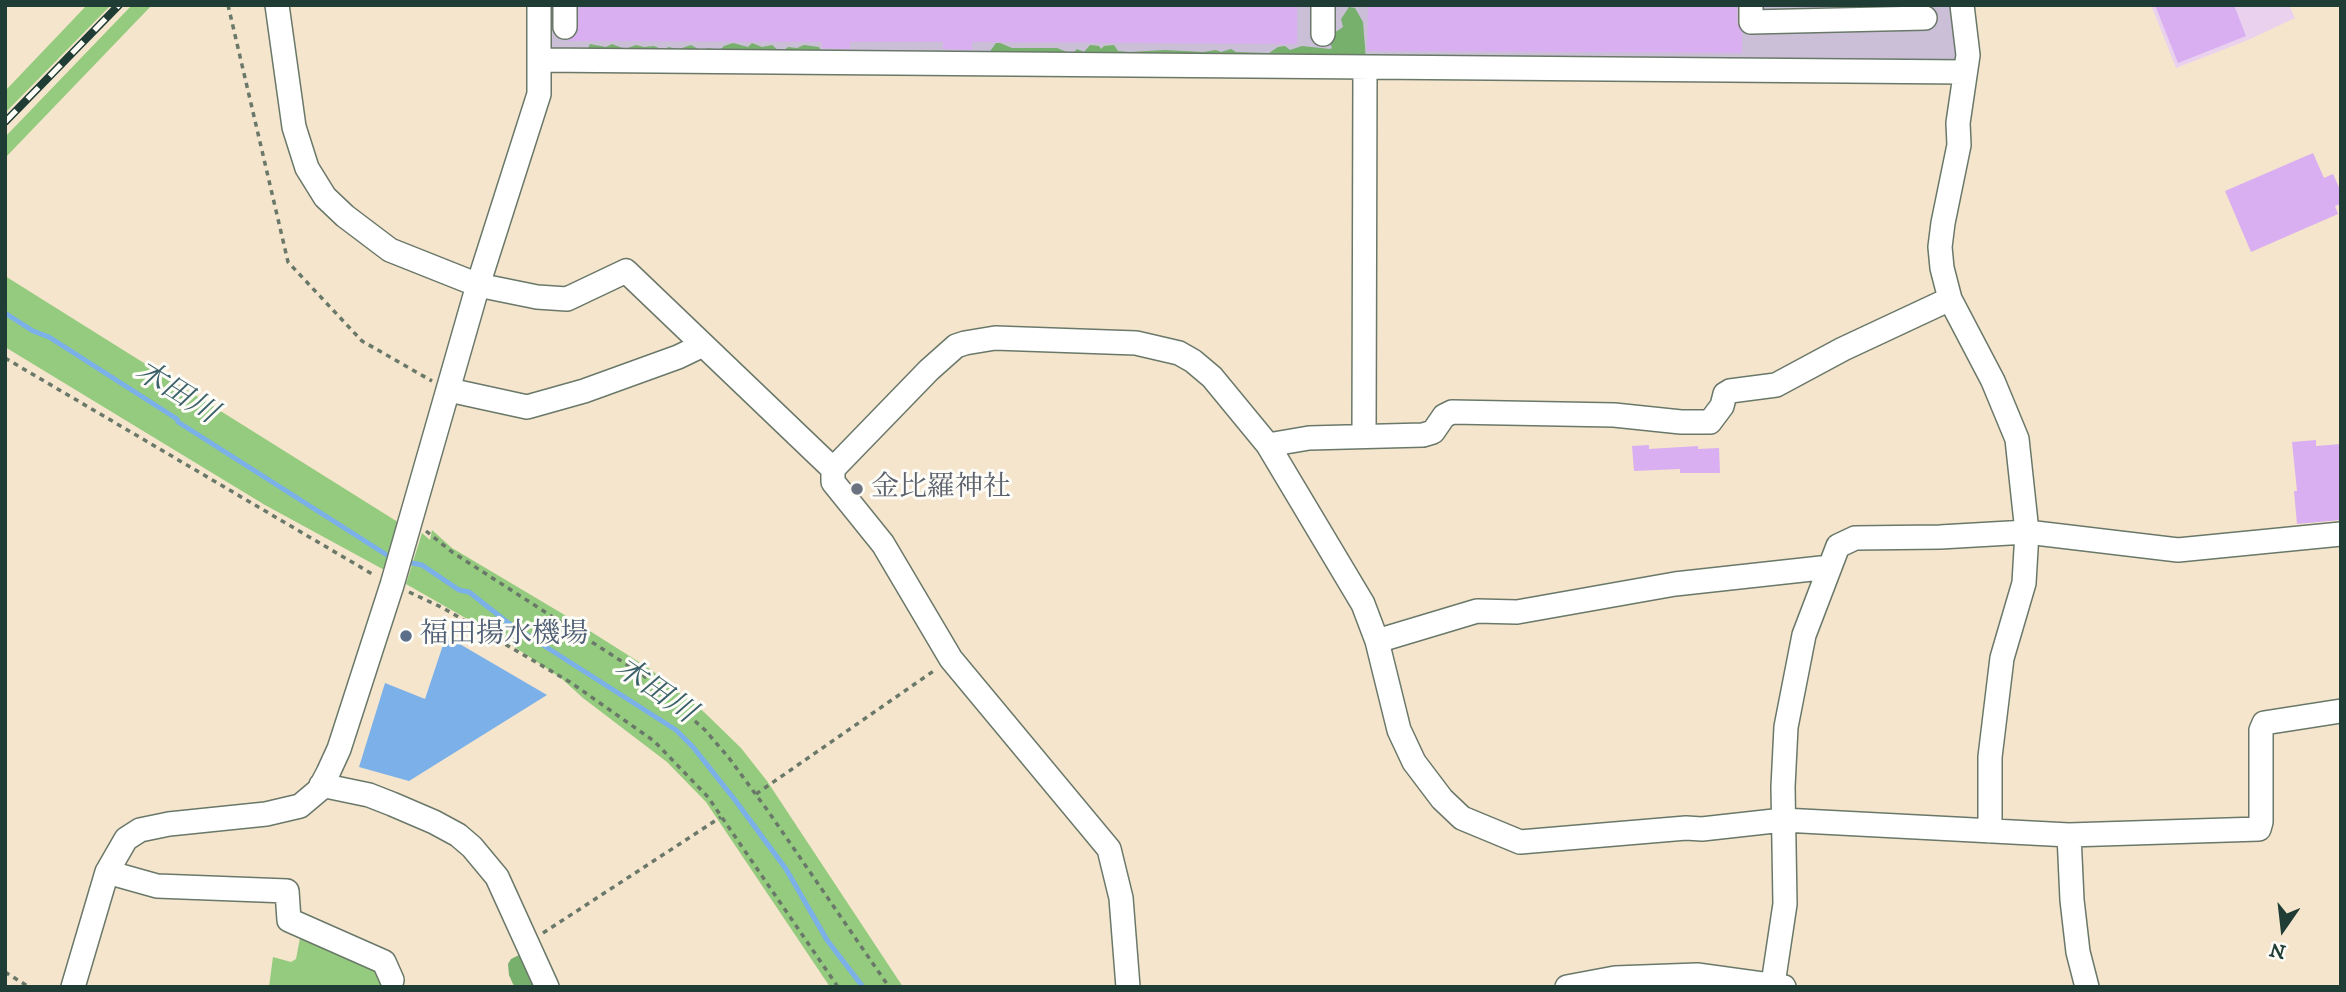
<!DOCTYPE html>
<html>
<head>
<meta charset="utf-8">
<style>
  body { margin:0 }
  #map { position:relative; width:2346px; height:992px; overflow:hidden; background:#f4e5cc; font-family:"IM FELL DW Pica",serif }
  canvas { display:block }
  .frame { position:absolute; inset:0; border:7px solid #1f3d34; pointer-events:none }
  .north { position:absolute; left:2248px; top:894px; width:70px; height:70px; -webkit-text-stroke:5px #fdfcf7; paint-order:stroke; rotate:194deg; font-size:19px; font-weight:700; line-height:28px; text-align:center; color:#1f3d34 }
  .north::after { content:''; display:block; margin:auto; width:24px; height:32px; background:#1f3d34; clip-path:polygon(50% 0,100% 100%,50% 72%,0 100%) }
</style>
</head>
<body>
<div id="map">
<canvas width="2346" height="992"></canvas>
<div class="frame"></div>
<div class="north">N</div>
</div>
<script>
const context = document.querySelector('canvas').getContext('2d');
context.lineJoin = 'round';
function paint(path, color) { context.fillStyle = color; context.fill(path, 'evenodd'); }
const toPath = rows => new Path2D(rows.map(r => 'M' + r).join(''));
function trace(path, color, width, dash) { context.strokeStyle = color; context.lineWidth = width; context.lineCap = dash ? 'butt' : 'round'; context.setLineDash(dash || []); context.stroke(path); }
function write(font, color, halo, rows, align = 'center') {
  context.font = font + ' "IM FELL DW Pica","Noto Serif JP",serif'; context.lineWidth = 6; context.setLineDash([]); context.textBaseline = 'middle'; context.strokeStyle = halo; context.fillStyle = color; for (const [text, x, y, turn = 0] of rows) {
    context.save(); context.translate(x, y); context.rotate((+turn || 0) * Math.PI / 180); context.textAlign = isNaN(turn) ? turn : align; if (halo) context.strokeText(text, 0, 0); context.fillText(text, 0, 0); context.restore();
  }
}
paint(toPath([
  [2151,5,2289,5,2295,18,2248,40,2176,68]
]), '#ead1ed');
paint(toPath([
  [544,5,1955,5,1958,65,543,53]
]), '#cabfd7');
paint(toPath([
  [87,5,111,5,5,113,5,91],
  [132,5,152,5,5,158,5,137],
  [5,276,401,524,388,572,265,505,5,347],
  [432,530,452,548,563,614,650,669,704,712,741,748,767,781,903,987,830,987,706,802,667,762,583,698,561,678,504,640,406,584,422,533,430,540],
  [301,933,379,967,388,987,269,987,273,957,291,962,296,959]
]), '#94cb7e');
paint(toPath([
  [1349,7,1355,8,1363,22,1366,60,988,54,996,43,1000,43,1012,48,1057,48,1072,54,1077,49,1084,52,1090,45,1099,46,1101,49,1104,46,1114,45,1118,51,1129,52,1165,50,1203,52,1216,50,1221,52,1231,49,1236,52,1269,53,1278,47,1285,46,1290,50,1302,46,1330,49,1332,48,1330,43,1331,35,1343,27,1341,19],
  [733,43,748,47,752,43,762,47,772,45,778,50,783,51,788,47,797,48,804,45,819,47,821,51,825,52,586,52,590,44,606,47,612,44,625,49,636,45,644,47,654,46,664,50,668,47,679,49,691,45,702,51,708,48,720,50,724,46],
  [519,955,522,957,542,987,516,987,513,984,509,975,508,964,511,959]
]), '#77af6d');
paint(toPath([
  [446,636,547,695,409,781,359,767,385,683,425,699]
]), '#7bb0e9');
trace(toPath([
  [5,313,33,331,49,337,177,419,178,422,390,557],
  [412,563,422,565,459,590,469,592,507,622,676,730,693,747,735,800,786,869,827,940,863,987]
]), '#7bb0e9', 5);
paint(toPath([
  [579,5,1297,5,1297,44,972,42,972,50,943,49,943,42,850,42,850,49,822,48,822,42,567,41,577,33],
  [1368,5,1737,5,1737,23,1742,32,1742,53,1367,51],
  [2155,5,2234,5,2246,36,2178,63],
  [2313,153,2324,178,2333,174,2341,192,2341,204,2335,206,2338,214,2251,252,2225,191],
  [2316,440,2316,446,2341,444,2341,520,2297,524,2294,491,2297,491,2292,442],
  [1649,445,1649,449,1698,446,1698,449,1719,448,1720,473,1680,473,1680,469,1634,471,1632,446]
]), '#d9aff1');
const minor = toPath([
  [277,5,294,127,307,168,325,197,345,216,390,250,478,285,537,297,567,299,626,271,833,469],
  [565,5,565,27],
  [1751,5,1751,22,1925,18],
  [1962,5,1968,55,1958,123,1959,145,1943,223,1940,247,1942,268,1950,299,1993,381,2017,439,2027,532,2024,583,2002,658,1990,757,1990,831],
  [1323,34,1323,5],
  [539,60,1965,72],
  [449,390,527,407,584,391,678,357,703,345],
  [1364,435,1365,68],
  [1268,445,1309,438,1423,435,1433,432,1444,416,1452,412,1614,415,1681,422,1710,422,1722,406,1725,394,1730,391,1776,385,1843,349,1950,299],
  [1377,641,1477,611,1517,612,1675,584,1830,567],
  [321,785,369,795,392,804,434,822,458,835,472,847,497,877,547,987],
  [2069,835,2072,900,2078,952,2087,987],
  [107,872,157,886,287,891,289,920,384,962,392,980],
  [1773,984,1785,904,1783,787,1786,727,1804,635,1838,546,1855,538,1940,537,2027,532,2178,550,2341,534],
  [73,987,107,872,126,839,140,830,169,824,266,814,300,806,319,790,328,773,339,749,392,585,478,285,539,94,539,5],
  [1128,987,1121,898,1109,849,951,659,883,544,833,482,833,469,929,370,956,346,965,343,995,338,1136,343,1179,353,1193,361,1212,377,1268,445,1363,604,1377,641,1399,730,1414,762,1442,799,1462,818,1520,842,1686,828,1702,829,1783,820,2069,835,2259,829,2261,822,2261,730,2264,723,2341,711],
  [1567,987,1615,978,1697,975,1784,987]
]);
trace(minor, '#6a7869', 26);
trace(toPath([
  [228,5,288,262,362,341,432,381],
  [5,358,374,575],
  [426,531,452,552,643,675,705,730,729,758,768,811,889,987],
  [409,592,443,608,570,682,654,741,708,797,838,987],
  [756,794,935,670],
  [543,933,721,817],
  [5,972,29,987]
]), '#6a7869', 3.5, [5, 5]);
trace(minor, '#fff', 23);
const rail = toPath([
  [5,122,119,5]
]);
trace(rail, '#1f3d34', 8);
trace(rail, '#fdfcf7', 5, [16]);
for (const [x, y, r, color] of [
  [857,489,7,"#6b7280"],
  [406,636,7,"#5c6f8a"]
]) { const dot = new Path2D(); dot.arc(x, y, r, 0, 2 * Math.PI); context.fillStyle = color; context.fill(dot); trace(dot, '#fdfcf7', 2.5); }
write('28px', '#5b616d', '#fdfcf7', [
  ["金比羅神社",871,489]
], 'left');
write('28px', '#4e5e75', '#fdfcf7', [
  ["福田揚水機場",420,636]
], 'left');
write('italic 30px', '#3b606a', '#fdfcf7', [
  ["木田川",175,394,32],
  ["木田川",654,692,35]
]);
</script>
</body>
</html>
